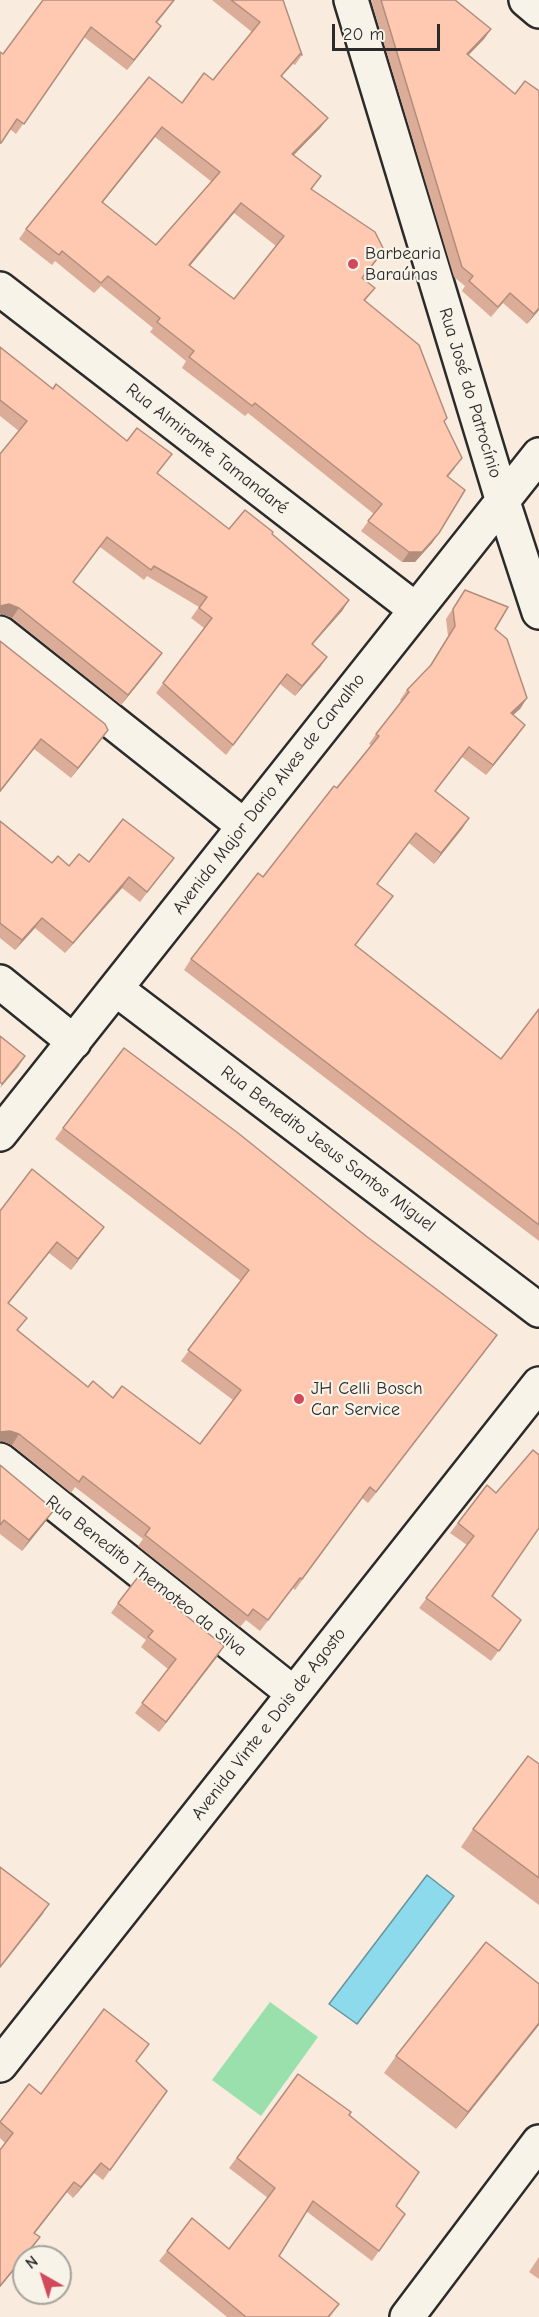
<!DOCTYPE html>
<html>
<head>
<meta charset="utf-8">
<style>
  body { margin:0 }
  #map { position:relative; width:539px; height:2317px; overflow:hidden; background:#f9ebdd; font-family:"Comic Neue",sans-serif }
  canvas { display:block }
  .north { position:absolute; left:12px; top:2245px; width:60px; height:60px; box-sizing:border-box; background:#f7f3e8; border:2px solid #a5a39c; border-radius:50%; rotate:321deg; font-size:16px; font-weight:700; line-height:24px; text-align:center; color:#2b2b2b }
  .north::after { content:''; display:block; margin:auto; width:21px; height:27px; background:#d1495b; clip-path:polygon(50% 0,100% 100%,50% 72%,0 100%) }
  .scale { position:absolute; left:332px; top:24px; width:108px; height:27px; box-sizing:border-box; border:3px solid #2b2b2b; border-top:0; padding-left:8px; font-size:18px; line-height:21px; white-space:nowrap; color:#2b2b2b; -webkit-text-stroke:4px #f7f3e8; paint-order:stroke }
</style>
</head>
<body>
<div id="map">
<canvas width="539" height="2317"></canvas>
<div class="north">N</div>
<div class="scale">20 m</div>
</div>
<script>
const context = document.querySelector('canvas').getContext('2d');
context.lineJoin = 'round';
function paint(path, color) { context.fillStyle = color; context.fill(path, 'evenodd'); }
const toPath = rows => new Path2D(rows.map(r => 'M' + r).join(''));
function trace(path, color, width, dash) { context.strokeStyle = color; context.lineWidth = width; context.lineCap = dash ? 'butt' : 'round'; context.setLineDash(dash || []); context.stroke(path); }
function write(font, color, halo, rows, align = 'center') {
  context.font = font + ' "Comic Neue",sans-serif'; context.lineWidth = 4.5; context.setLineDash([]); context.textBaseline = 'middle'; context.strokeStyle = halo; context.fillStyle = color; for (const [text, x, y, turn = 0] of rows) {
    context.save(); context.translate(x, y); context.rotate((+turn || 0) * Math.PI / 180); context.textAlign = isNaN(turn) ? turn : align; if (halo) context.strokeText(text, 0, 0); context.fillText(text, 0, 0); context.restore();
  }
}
paint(toPath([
  [270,2002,318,2037,261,2116,212,2080]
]), '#9ae0ad');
const water = toPath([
  [427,1875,454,1896,357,2024,329,2004,427,1875]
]);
paint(water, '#8ddaec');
trace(water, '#66949f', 1.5);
const minor = toPath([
  [351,0,503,502,539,612],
  [526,0,539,11],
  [0,289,415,609],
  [0,633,244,826],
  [0,982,74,1042],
  [116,989,539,1310],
  [0,1134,539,455],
  [0,1460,293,1693],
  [0,2065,539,1384],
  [407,2317,539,2142]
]);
trace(minor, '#2b2b2b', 38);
trace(minor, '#f7f3e8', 33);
paint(toPath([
  [175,0,157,23,154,36,127,70,84,37,16,134,10,129,0,144,0,52,3,54],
  [212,0,283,0,302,55,295,65,293,64,282,76,328,118,320,128,294,155,311,190,377,260,362,278,375,288,365,301,444,422,455,468,448,477,439,533,432,543,415,562,402,562,361,531,374,514,248,413,245,416,182,368,186,361,150,332,153,328,101,286,94,293,55,261,52,265,19,239,26,229,182,103,213,80,252,32],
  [155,137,212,182,156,245,102,203],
  [234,213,276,246,234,299,190,266],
  [371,0,455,0,491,29,484,39,468,55,539,310,527,324,503,303,491,317,462,291,465,286,454,277],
  [0,347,53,389,127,441,172,454,157,473,229,529,272,534,349,600,342,611,312,645,327,657,320,667,295,696,280,684,226,755,156,693,204,628,191,618,199,607,147,576,144,580,100,547,73,582,155,663,121,705,12,618,2,614,0,615,0,454,19,431,0,416],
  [465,590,495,629,527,698,520,709,513,715,518,735,486,775,462,757,435,792,469,818,434,864,409,843,377,884,393,896,355,945,501,1059,539,1009,539,1241,184,970,191,959,263,877,371,745,369,744,376,734,401,701,400,700,407,690,429,667,448,636,446,619],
  [0,641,108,730,71,778,34,749,0,792],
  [0,821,52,863,69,866,89,862,166,868,140,902,122,888,65,953,35,928,15,950,0,938],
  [63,1128,366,1236,497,1335,368,1503,362,1498,295,1590,293,1588,260,1631,246,1620,240,1627,138,1546,143,1539,75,1487,71,1493,12,1445,2,1441,0,1211,104,1227,71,1270,49,1253,9,1303,18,1330,88,1387,113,1398,200,1444,233,1400,181,1361,241,1281,55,1139],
  [0,1465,46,1521,22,1551,0,1534],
  [487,1485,492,1596,521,1620,491,1661,419,1608,467,1545,450,1533],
  [118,1603,217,1657,159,1732,135,1713,168,1669,141,1647,146,1640,111,1613],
  [539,1764,539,1905,461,1847,473,1829],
  [539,2025,456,2129,384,2073,396,2056],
  [137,2062,167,2091,103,2180,94,2173,73,2198,67,2192,35,2233,40,2237,33,2247,0,2287,5,2143,0,2138,0,2122,41,2094],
  [298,2074,349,2115,396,2206,405,2214,372,2261,306,2211,279,2256,339,2304,330,2317,227,2317,159,2261,167,2251,229,2249,268,2198,229,2168],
  [539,2257,539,2279,529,2272]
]), '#dbad98');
paint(toPath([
  [161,26,154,36,127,70,134,60],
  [491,29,484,39,460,64,467,54],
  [328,118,320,128,285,164,292,154],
  [162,127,155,137,95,212,102,202],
  [241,203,234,213,182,275,189,265],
  [539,308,539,310,527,324,534,314],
  [439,533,432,543,415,562,402,562,409,552],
  [349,600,342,611,304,654,312,644],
  [9,604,19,608,12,618,2,614,0,615,0,606],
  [162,653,155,663,121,705,128,695],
  [327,657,320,667,295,696,302,686],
  [527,698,520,709,504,723,511,713],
  [525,725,518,735,486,775,493,765],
  [108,730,101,740,71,778,78,768],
  [41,739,34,749,0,792,0,791],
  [469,818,462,829,434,864,441,853],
  [129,877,122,888,65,953,73,943],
  [42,918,35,928,15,950,22,940],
  [25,1056,18,1067,0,1088,2,1084],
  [104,1227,96,1237,71,1270,78,1259],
  [57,1242,49,1253,0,1314,8,1303],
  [497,1335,489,1346,368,1503,376,1492],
  [10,1431,19,1434,12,1445,2,1441,0,1442,0,1432],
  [54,1510,46,1521,22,1551,29,1540],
  [224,1646,217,1657,159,1732,166,1722],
  [49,1904,42,1915,0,1968,0,1967],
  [539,2023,539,2025,456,2129,468,2112],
  [101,2163,94,2173,73,2198,81,2187],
  [74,2182,67,2192,27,2243,34,2233],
  [40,2237,33,2247,0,2287,0,2286]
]), '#b28d7c');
const building = toPath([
  [43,0,174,0,156,22,161,26,134,60,91,27,24,124,17,119,1,143,0,143,0,52,3,54,43,0],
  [231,0,283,0,302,55,300,54,281,76,328,118,292,154,321,176,311,189,375,232,384,250,362,278,375,288,364,300,419,345,447,418,444,421,462,458,447,476,465,490,439,533,422,552,409,552,368,521,382,504,255,403,252,406,189,357,194,351,157,322,160,318,108,276,101,283,62,251,59,255,26,229,149,77,182,103,204,73,213,80,260,22,231,0],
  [162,127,220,172,156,245,102,202,162,127],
  [241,203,284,236,234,299,189,265,241,203],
  [381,0,455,0,491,29,467,54,515,94,525,81,539,91,539,308,534,314,510,293,498,307,469,281,473,276,462,267,381,0],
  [0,347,53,389,56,384,127,441,137,428,172,454,157,473,229,529,245,510,273,532,272,534,349,600,312,644,327,657,302,686,287,674,233,745,163,683,212,618,199,608,207,597,154,566,151,570,107,537,73,582,162,653,128,695,19,608,9,604,0,606,0,454,27,421,0,400,0,347],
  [465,590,508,607,495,629,507,639,527,698,511,713,525,725,493,765,469,747,435,791,469,818,441,853,416,833,377,884,393,896,355,945,501,1059,539,1009,539,1225,191,959,258,873,263,877,334,786,337,788,379,736,376,734,409,692,407,690,431,665,455,626,453,609,465,590],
  [0,641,105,724,108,730,78,768,41,739,0,791,0,641],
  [123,819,174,858,147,892,129,877,73,943,42,918,22,940,0,923,0,821,52,863,58,856,69,866,79,854,89,862,123,819],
  [0,1036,25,1056,2,1084,0,1082,0,1036],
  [124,1048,238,1133,366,1236,497,1335,376,1492,370,1487,302,1579,300,1578,268,1620,253,1609,248,1616,145,1535,150,1528,83,1476,79,1482,19,1434,10,1431,0,1432,0,1211,32,1169,104,1227,78,1259,57,1242,8,1303,27,1318,17,1330,88,1387,93,1381,113,1398,122,1386,200,1444,241,1390,188,1350,249,1270,63,1128,124,1048],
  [533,1450,539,1455,539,1528,492,1596,521,1620,499,1651,426,1598,474,1536,458,1523,487,1485,496,1493,533,1450],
  [0,1465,54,1510,29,1540,4,1520,0,1525,0,1465],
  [138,1577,224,1646,166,1722,142,1703,176,1659,148,1637,153,1631,118,1603,138,1577],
  [528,1756,539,1764,539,1878,473,1829,528,1756],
  [0,1867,49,1904,0,1967,0,1867],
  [486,1942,539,1984,539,2023,468,2112,396,2056,486,1942],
  [104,2009,149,2044,136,2061,167,2091,110,2170,101,2163,81,2187,74,2182,34,2233,40,2237,0,2286,0,2150,13,2133,0,2122,29,2084,41,2094,104,2009],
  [298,2074,351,2112,349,2115,419,2172,396,2206,405,2214,379,2251,313,2201,279,2256,339,2304,328,2317,246,2317,167,2251,192,2218,229,2249,275,2188,237,2158,298,2074]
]);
paint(building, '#ffc9b1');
trace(building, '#b28d7c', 1.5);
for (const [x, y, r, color] of [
  [353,264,6,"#d1495b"],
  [299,1399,6,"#d1495b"]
]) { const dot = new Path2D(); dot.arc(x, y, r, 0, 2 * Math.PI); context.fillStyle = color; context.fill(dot); trace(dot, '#f7f3e8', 2); }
write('18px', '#2b2b2b', '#f7f3e8', [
  ["Barbearia",365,254],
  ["Baraúnas",365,275],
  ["JH Celli Bosch",311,1389],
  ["Car Service",311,1410]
], 'left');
write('18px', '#2b2b2b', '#f7f3e8', [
  ["Rua José do Patrocínio",470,393,73],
  ["Rua Almirante Tamandaré",207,449,38],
  ["Avenida Major Dario Alves de Carvalho",269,794,-52],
  ["Rua Benedito Jesus Santos Miguel",328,1149,37],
  ["Rua Benedito Themoteo da Silva",146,1576,38],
  ["Avenida Vinte e Dois de Agosto",269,1724,-52]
]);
</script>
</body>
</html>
